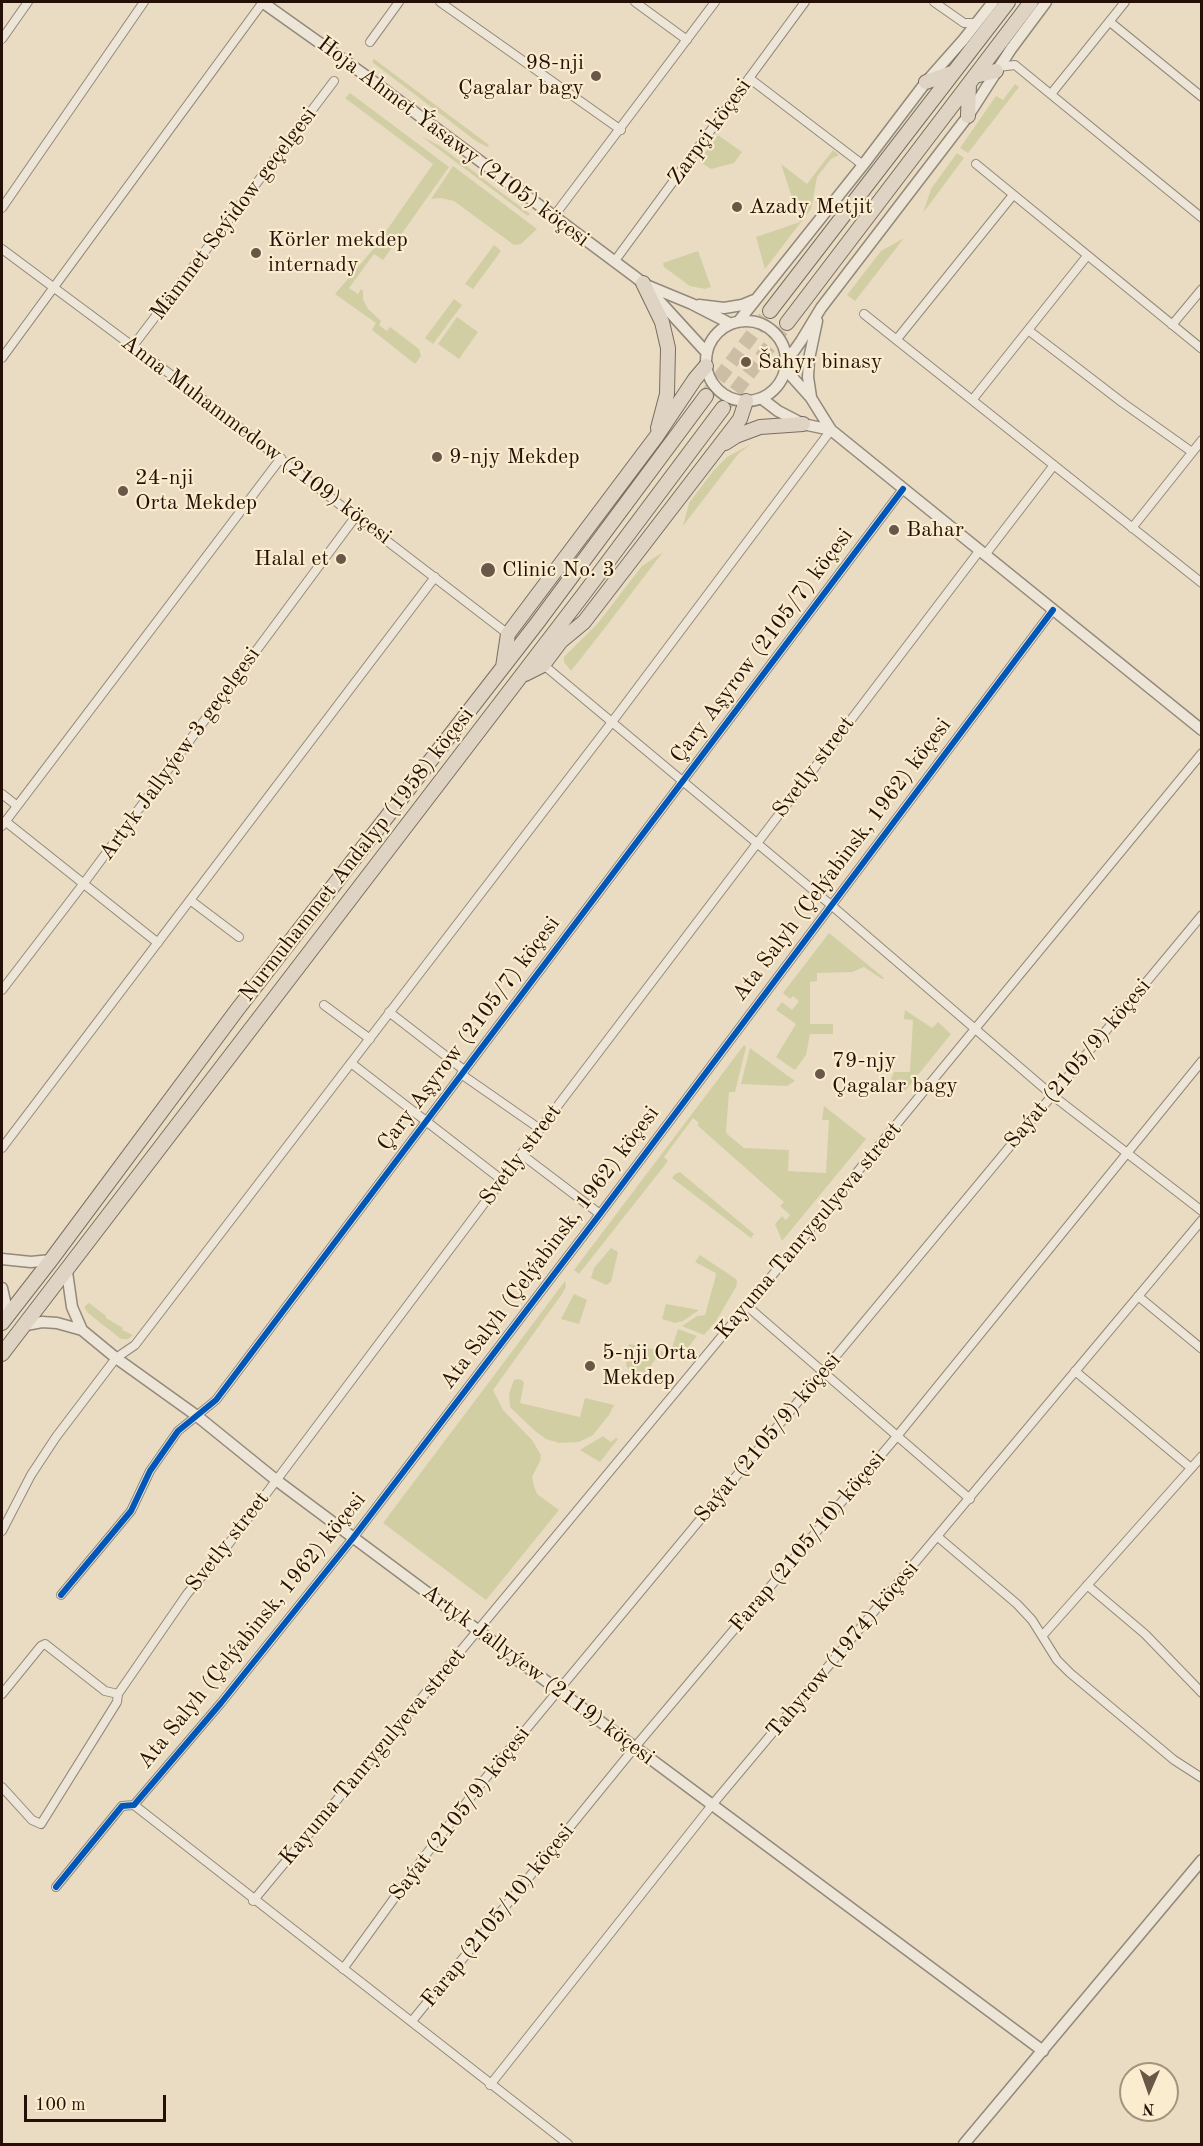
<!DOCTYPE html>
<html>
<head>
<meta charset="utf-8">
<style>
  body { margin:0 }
  #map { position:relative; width:1203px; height:2146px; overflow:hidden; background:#e9dcc2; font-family:"Old Standard TT",serif }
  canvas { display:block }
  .frame { position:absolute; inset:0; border:3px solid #241007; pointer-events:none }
  .north { position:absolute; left:1119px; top:2062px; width:60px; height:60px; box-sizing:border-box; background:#faecce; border:2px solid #a4947e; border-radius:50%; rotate:182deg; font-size:16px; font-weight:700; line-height:24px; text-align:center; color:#241007 }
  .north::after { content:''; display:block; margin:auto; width:21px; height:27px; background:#695748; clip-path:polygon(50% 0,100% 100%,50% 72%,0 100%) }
  .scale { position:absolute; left:24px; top:2095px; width:142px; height:27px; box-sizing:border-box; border:3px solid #241007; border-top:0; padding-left:8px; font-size:18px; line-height:21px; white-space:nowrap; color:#241007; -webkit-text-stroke:4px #faecce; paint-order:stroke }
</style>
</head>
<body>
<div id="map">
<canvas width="1203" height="2146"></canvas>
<div class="frame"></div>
<div class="north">N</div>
<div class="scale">100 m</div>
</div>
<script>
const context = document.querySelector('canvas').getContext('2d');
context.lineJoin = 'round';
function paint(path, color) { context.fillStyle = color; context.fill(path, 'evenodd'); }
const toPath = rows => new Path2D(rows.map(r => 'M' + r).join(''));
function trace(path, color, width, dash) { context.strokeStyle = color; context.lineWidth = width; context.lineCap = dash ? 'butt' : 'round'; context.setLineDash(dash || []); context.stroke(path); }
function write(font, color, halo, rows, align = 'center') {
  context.font = font + ' "Old Standard TT",serif'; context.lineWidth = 4.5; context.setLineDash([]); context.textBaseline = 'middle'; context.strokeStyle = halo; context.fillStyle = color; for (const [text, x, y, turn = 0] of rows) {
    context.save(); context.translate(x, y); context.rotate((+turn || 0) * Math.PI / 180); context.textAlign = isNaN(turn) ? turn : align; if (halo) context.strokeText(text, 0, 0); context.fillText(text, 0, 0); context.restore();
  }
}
paint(toPath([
  [374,59,489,145,487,147,476,141,372,62],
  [1015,84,1019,87,968,153,960,148,996,96,1003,100],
  [350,93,449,167,383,260,374,254,349,288,358,294,361,289,363,291,363,299,368,309,381,321,379,325,387,331,390,327,419,349,421,356,415,364,372,330,376,323,335,294,375,247,433,164,345,98],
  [718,135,742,152,734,163,711,169,699,161],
  [421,136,440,146,530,214,528,216],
  [833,150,839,155,831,159,817,177,811,209,765,269,756,237,800,222,781,164,807,184],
  [957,153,964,158,923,213,931,189],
  [453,166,537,229,521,244,514,245,454,201,441,198,431,199],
  [904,238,855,301,847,295,881,251],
  [494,245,501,251,473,289,465,284],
  [698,251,711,287,705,289,690,286,664,267,663,263],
  [454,299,462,305,433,344,425,338],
  [457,317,478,332,459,359,438,344],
  [751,444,739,453,683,526,689,503,714,470,727,457],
  [663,552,604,629,571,671,564,662,564,657,598,623,642,566],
  [829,933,884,978,882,979,864,967,852,972,817,973,817,981,810,982,810,1024,833,1024,833,1034,810,1034,806,1055,795,1070,776,1057,796,1024,776,1010,782,1002,792,1010,799,1001,793,996,790,999,783,993],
  [905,1010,932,1028,938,1022,951,1034,905,1091,892,1082,891,1079,894,1072,910,1072,913,1020,904,1019],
  [744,1045,746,1047,737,1084,735,1092,729,1092,726,1131,727,1134,744,1148,789,1150,788,1171,826,1173,829,1120,822,1120,824,1106,866,1139,782,1241,775,1224,782,1216,786,1220,790,1215,780,1206,784,1202,697,1125,699,1123,693,1118,664,1157,668,1161,579,1274,574,1270],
  [750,1048,795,1081,787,1086,741,1084],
  [680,1172,754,1234,751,1238,672,1178,675,1174],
  [611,1248,618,1252,611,1282,606,1285,591,1278,594,1268],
  [700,1255,736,1279,737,1282,736,1287,716,1321,704,1335,682,1326,697,1316,705,1315,715,1279,716,1273,695,1262],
  [565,1281,566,1287,562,1294,493,1390,503,1410,532,1440,541,1455,540,1461,532,1477,534,1486,537,1494,559,1510,486,1600,383,1523],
  [574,1294,587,1300,579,1324,561,1319],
  [89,1303,106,1316,106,1318,123,1328,122,1330,133,1335,128,1339,121,1339,88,1313,84,1307],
  [666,1304,699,1310,683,1321,675,1323,662,1319],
  [678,1329,697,1336,682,1355,671,1351],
  [629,1344,665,1352,663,1360,656,1358,645,1375,639,1375,630,1372,626,1365],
  [518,1379,522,1380,524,1383,520,1403,580,1417,585,1398,614,1405,609,1415,593,1435,579,1442,559,1443,546,1439,535,1431,510,1407,509,1394,514,1380],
  [603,1436,611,1442,616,1438,618,1439,600,1462,580,1450]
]), '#d1cea4');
trace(toPath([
  [706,396,770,311],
  [723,408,787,323]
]), '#cbbda6', 14, [14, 7]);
const minor = toPath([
  [440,2,621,130],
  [635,2,687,40],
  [934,2,964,23,976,23],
  [1110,22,1202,97],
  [2,39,28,2],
  [370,42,399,2],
  [998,67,1015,65,1202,218],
  [749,78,863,165],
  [1051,94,1125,2],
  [976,164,1202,349],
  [2,208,144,2],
  [554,216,715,2],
  [2,249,170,374,508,634],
  [614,262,805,2],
  [864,314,1202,583],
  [1172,325,1202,289],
  [1028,330,1123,403,1192,452],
  [897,339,1013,195],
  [133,346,334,81],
  [2,358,263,2],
  [973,399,1087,256],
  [1132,528,1202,440],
  [985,555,1054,465],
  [540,662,831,905,1052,1095,1202,1211],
  [2,794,16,805],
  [5,821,158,943],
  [2,826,281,458],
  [190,900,239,937],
  [2,990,84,883,356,516],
  [324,1005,370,1039],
  [389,1012,464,1070],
  [351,1063,502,1180],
  [461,1074,540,1129],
  [2,1148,435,577],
  [521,1154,600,1214],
  [1138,1296,1202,1349],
  [747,1306,970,1499],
  [1075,1371,1191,1468],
  [2,1531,31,1475,56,1437,116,1358,135,1345,612,722,831,430],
  [938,1537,1017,1604,1032,1620,1057,1660,1070,1673,1174,1760,1202,1778],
  [1087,1585,1145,1634,1202,1693],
  [61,1595,131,1511,150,1471,178,1431,216,1400,903,489],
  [1043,1635,1202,1456],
  [2,1694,41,1646,45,1644,105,1691,118,1694,187,1594,227,1546,540,1129,980,550],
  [2,1787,32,1820,41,1824,117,1702,118,1694],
  [134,1805,568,2144],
  [56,1887,122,1806,134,1805,221,1703,353,1538,600,1214,1053,610],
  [253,1901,747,1306,1202,753],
  [343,1969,424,1857,484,1780,1202,915],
  [412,2021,635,1747,898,1435,1202,1061],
  [490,2085,712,1805,1202,1220]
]);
const tertiary = toPath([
  [262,2,362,73,634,276,643,283,707,353],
  [646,285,692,304,731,324],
  [699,305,724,308,742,305,754,300],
  '706 361a40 40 0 1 1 80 0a40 40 0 1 1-80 0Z',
  [738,322,863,165,926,82,964,39,993,2],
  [786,357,794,351,801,341,821,308,968,116,1011,49,1046,2],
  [785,369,811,398,831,430,1202,730],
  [811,397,808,377,809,359,817,321],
  [761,398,778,411,803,424,831,430],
  [2,1259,31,1262,51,1260],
  [67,1272,72,1307,82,1330],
  [2,1288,8,1315],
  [26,1325,42,1322,57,1323,82,1330,116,1358,197,1416,276,1480,378,1556,1043,2051],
  [964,2144,1202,1860]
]);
const primary = toPath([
  [975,76,996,71],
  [926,82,954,72],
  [968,116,969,84],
  [643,283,662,322,668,348,667,394,658,428],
  [770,311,1008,2],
  [787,323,1031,2],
  [725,443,736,436,760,427,803,424],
  [503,667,508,634,656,437,695,379,706,366],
  [525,674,543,665,561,641,584,622,740,419,746,401],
  [2,1323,51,1260,237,1010,538,622,706,396],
  [2,1354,583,595,723,408]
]);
trace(minor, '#93897a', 10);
trace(tertiary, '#93897a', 13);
trace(primary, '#786e60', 16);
trace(minor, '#ece5d8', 8);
trace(tertiary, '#ece5d8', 10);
trace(primary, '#dfd4c3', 14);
trace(toPath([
  [61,1595,131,1511,150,1471,178,1431,216,1400,903,489],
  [56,1887,122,1806,134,1805,221,1703,353,1538,600,1214,1053,610]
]), '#0057b8', 6);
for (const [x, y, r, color] of [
  [596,76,6,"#695748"],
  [737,207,6,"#695748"],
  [256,253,6,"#695748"],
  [746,362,6,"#695748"],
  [437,457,6,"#695748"],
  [123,491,6,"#695748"],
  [894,530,6,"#695748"],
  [341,559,6,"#695748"],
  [488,570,8,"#695748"],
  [820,1074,6,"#695748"],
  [590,1366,6,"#695748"]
]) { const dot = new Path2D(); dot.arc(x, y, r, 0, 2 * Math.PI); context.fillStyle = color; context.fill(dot); trace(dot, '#faecce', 2); }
write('22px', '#241007', '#faecce', [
  ["98-nji",584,63,"right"],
  ["Çagalar bagy",584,88,"right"],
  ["Azady Metjit",749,207],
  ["Körler mekdep",268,240],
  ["internady",268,265],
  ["Šahyr binasy",758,362],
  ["9-njy Mekdep",449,457],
  ["24-nji",135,478],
  ["Orta Mekdep",135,503],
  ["Bahar",906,530],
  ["Halal et",329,559,"right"],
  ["Clinic No. 3",502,570],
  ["79-njy",832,1061],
  ["Çagalar bagy",832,1086],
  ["5-nji Orta",602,1353],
  ["Mekdep",602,1378]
], 'left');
write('22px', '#241007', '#faecce', [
  ["Zarpçi köçesi",710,132,-54],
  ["Hoja Ahmet Ýasawy (2105) köçesi",453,142,37],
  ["Mämmet Seýidow geçelgesi",234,214,-53],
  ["Anna Muhammedow (2109) köçesi",256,440,37],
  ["Çary Aşyrow (2105/7) köçesi",762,646,-53],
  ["Artyk Jallyýew 3 geçelgesi",180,754,-54],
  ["Svetly street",814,767,-53],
  ["Nurmuhammet Andalyp (1958) köçesi",357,855,-52],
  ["Ata Salyh (Çelýabinsk, 1962) köçesi",842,860,-53],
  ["Çary Aşyrow (2105/7) köçesi",469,1034,-53],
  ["Saýat (2105/9) köçesi",1078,1064,-50],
  ["Svetly street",521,1155,-53],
  ["Kayuma Tanrygulyeva street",809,1231,-50],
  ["Ata Salyh (Çelýabinsk, 1962) köçesi",550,1248,-53],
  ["Saýat (2105/9) köçesi",768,1438,-50],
  ["Svetly street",228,1542,-52],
  ["Farap (2105/10) köçesi",808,1542,-50],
  ["Ata Salyh (Çelýabinsk, 1962) köçesi",252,1631,-51],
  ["Tahyrow (1974) köçesi",843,1650,-50],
  ["Artyk Jallyýew (2119) köçesi",538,1675,37],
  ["Kayuma Tanrygulyeva street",373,1757,-50],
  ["Saýat (2105/9) köçesi",460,1814,-52],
  ["Farap (2105/10) köçesi",498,1916,-51]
]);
</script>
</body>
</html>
